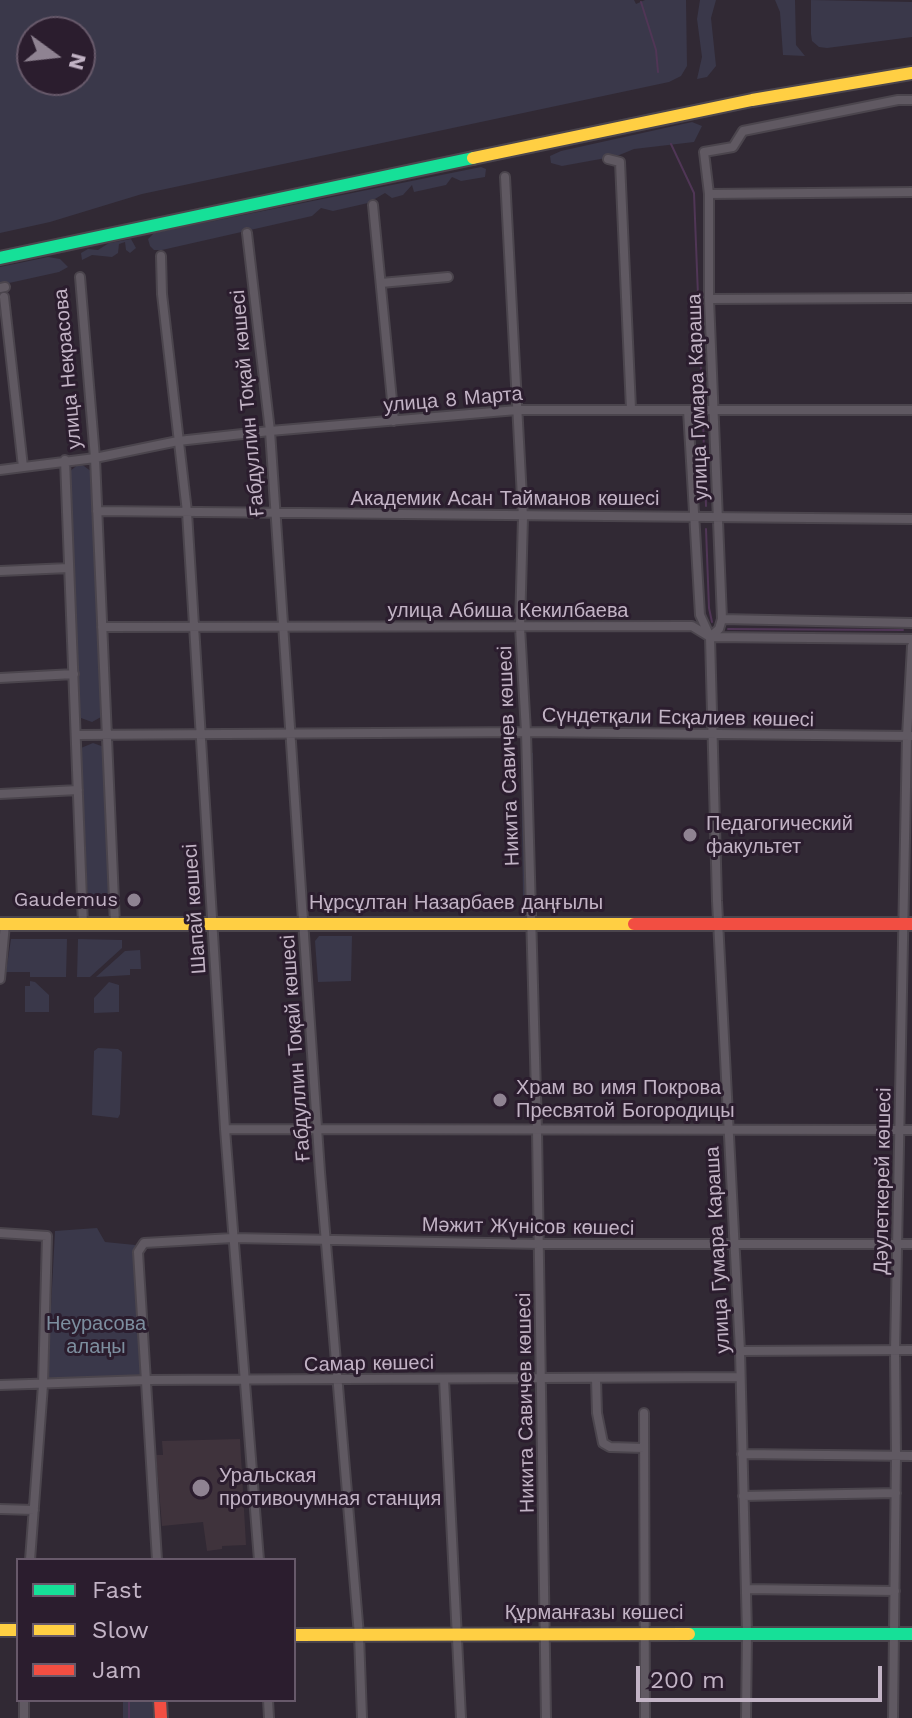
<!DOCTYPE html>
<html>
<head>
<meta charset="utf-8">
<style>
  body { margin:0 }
  #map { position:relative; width:912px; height:1718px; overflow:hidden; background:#312934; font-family:"Work Sans",sans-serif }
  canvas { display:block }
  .legend { position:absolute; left:16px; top:1558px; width:280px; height:144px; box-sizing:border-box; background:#2b1d2e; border:2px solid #67596a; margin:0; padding:10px 14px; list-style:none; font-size:24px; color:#c2b3c5 }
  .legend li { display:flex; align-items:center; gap:16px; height:40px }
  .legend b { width:40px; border:2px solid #67596a }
  .north { position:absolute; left:16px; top:16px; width:80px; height:80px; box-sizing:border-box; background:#2b1d2e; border:2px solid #67596a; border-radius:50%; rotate:105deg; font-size:22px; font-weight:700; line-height:32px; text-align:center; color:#c2b3c5 }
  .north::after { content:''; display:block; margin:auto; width:28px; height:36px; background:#8f8392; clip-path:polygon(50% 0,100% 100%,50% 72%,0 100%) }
  .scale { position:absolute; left:636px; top:1666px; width:246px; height:36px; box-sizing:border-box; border:4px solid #c2b3c5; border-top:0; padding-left:10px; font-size:24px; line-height:28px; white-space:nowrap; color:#c2b3c5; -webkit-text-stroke:6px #2b1d2e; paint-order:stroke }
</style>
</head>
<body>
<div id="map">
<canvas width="912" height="1718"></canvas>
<ul class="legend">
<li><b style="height:10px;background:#16e098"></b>Fast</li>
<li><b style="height:10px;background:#ffcf43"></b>Slow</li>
<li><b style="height:10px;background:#f24e42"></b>Jam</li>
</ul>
<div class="north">N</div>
<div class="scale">200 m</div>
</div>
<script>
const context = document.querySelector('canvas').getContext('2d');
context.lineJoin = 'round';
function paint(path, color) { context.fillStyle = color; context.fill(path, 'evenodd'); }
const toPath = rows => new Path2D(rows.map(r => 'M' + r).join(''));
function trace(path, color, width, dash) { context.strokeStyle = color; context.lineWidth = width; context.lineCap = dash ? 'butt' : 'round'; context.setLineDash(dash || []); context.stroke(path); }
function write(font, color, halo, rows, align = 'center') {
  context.font = font + ' "Work Sans",sans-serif'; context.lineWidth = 6; context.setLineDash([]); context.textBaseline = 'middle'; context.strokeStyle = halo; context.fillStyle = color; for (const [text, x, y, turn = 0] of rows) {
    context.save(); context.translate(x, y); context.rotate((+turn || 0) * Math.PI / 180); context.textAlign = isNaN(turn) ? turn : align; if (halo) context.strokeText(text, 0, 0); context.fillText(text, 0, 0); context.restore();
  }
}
paint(toPath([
  [240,1439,246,1545,222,1546,222,1549,207,1551,203,1522,162,1526,156,1455,163,1455,162,1441]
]), '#3f333c');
paint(toPath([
  [0,0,634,0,636,4,645,0,686,0,687,66,681,76,669,82,142,194,50,222,0,233],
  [32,32,80,32,80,80,32,80],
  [700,0,716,0,711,18,716,66,707,77,697,79,702,57,697,19],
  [775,0,795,0,796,45,805,56,783,55,780,12],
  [811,0,912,2,912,37,827,48,819,47,812,41,811,34],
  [692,122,702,126,694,142,634,149,617,156,562,166,551,163,550,156,561,151],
  [481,167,486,169,485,177,461,181,452,177,446,185,414,192,412,185,403,195,392,198,385,193,368,203,333,211,321,208,312,216,162,250,154,250,150,246,148,239,154,233],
  [131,239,136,248,130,253,126,250,125,242,119,244,118,253,112,257,92,255,82,260,81,253,88,249,98,250,109,243],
  [48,257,60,259,68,267,59,272,0,285,0,267],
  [80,463,92,472,102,708,101,717,92,722,81,718,79,709,69,472],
  [93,743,104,747,111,905,88,905,81,748],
  [521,753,533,753,535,900,523,900],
  [319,936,352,936,351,981,318,982,315,941],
  [11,939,67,939,66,977,30,977,30,972,6,972],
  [78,939,122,940,122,948,90,977,77,977],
  [140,950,141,969,130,969,130,975,96,977,125,951],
  [30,981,35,982,49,995,49,1012,25,1012,25,986,30,986],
  [109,982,119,985,119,1012,94,1013,94,998],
  [98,1048,118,1049,122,1052,120,1114,118,1118,92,1115,94,1051],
  [97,1228,105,1242,135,1245,142,1378,47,1383,55,1231],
  [123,1700,152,1700,153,1718,123,1718]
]), '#3a384a');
trace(toPath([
  [641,2,656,50,658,72],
  [671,144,694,193,702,398],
  [703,420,706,506],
  [706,529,709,608,712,622],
  [728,629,903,630],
  [129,1718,129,1700]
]), '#503656', 2);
const street = toPath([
  [608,159,620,162,631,409],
  [505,177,523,517,520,627,526,732,537,1130,546,1718],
  [709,194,912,192],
  [373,205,394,421],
  [247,233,270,431,320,1172,359,1635,362,1718],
  [161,256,162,294,187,512,225,1129,259,1560],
  [80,277,95,458,115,924],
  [381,283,448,277],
  [0,288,5,287],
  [4,297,23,467],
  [709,299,912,298],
  [688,410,700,615,710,637,717,901,740,1351,747,1633,746,1718],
  [65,460,83,925],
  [0,470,95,458,178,441,270,431,517,410,912,410],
  [97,511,912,519],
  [0,571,69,568],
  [722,619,912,623],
  [102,627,692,626,710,637,912,639],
  [711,636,719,629,722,619,709,299,709,194,704,152,733,147,743,131,898,100,912,100],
  [0,678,74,674],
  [77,735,526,732,911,736],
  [0,794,78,790],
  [0,979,5,924],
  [225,1129,912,1130],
  [0,1233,47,1236,43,1385,30,1560],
  [740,1351,912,1350],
  [444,1379,461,1718],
  [596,1379,597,1413,603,1443,610,1447,644,1448],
  [0,1385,146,1380,739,1377],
  [644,1413,645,1718],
  [742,1454,912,1456],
  [743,1496,896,1493],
  [0,1509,34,1510],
  [157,1560,138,1252,144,1243,233,1238,539,1244,912,1244],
  [746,1589,895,1591],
  [268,1700,269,1718],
  [24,1718,24,1700],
  [893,1718,896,1456,895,1351,907,736,912,646]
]);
const fast = toPath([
  [0,258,473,158],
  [689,1634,912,1634]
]);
const slow = toPath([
  [473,158,752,100,912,73],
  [0,924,634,924],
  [0,1630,18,1630],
  [294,1635,689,1634]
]);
const jam = toPath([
  [634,924,912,924],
  [160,1700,161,1718]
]);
trace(street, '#4b454d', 12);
trace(fast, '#4b454d', 16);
trace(slow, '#4b454d', 16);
trace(jam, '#4b454d', 16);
trace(street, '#605962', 8);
trace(fast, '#16e098', 12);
trace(slow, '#ffcf43', 12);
trace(jam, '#f24e42', 12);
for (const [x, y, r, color] of [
  [690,835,8,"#8f8392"],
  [134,900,8,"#8f8392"],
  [500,1100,8,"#8f8392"],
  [201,1488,10,"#8f8392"]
]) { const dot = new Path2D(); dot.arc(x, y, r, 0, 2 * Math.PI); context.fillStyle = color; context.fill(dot); trace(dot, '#2b1d2e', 3); }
write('20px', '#c2b3c5', '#2b1d2e', [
  ["улица Некрасова",68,369,-95],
  ["улица Гумара Караша",698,397,-92],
  ["улица 8 Марта",453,400,-5],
  ["Ғабдуллин Тоқай көшесі",248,403,-95],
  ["Академик Асан Тайманов көшесі",505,499],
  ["улица Абиша Кекилбаева",508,611],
  ["Сүндетқали Есқалиев көшесі",678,718,1],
  ["Никита Савичев көшесі",509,756,-92],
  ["Нұрсұлтан Назарбаев даңғылы",456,903],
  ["Шапай көшесі",195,909,-94],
  ["Ғабдуллин Тоқай көшесі",296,1048,-94],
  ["Дәулеткерей көшесі",883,1181,-89],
  ["Мәжит Жүнісов көшесі",528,1227,1],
  ["улица Гумара Караша",718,1250,-93],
  ["Самар көшесі",369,1364,-1],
  ["Никита Савичев көшесі",526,1403,-91],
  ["Құрманғазы көшесі",594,1613]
]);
write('20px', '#c2b3c5', '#2b1d2e', [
  ["Педагогический",706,824],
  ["факультет",706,847],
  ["Gaudemus",118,900,"right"],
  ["Храм во имя Покрова",516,1088],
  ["Пресвятой Богородицы",516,1111],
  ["Уральская",219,1476],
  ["противочумная станция",219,1499]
], 'left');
write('20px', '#7c8e9e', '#2b1d2e', [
  ["Неурасова",96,1324],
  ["алаңы",96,1347]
]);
</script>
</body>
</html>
